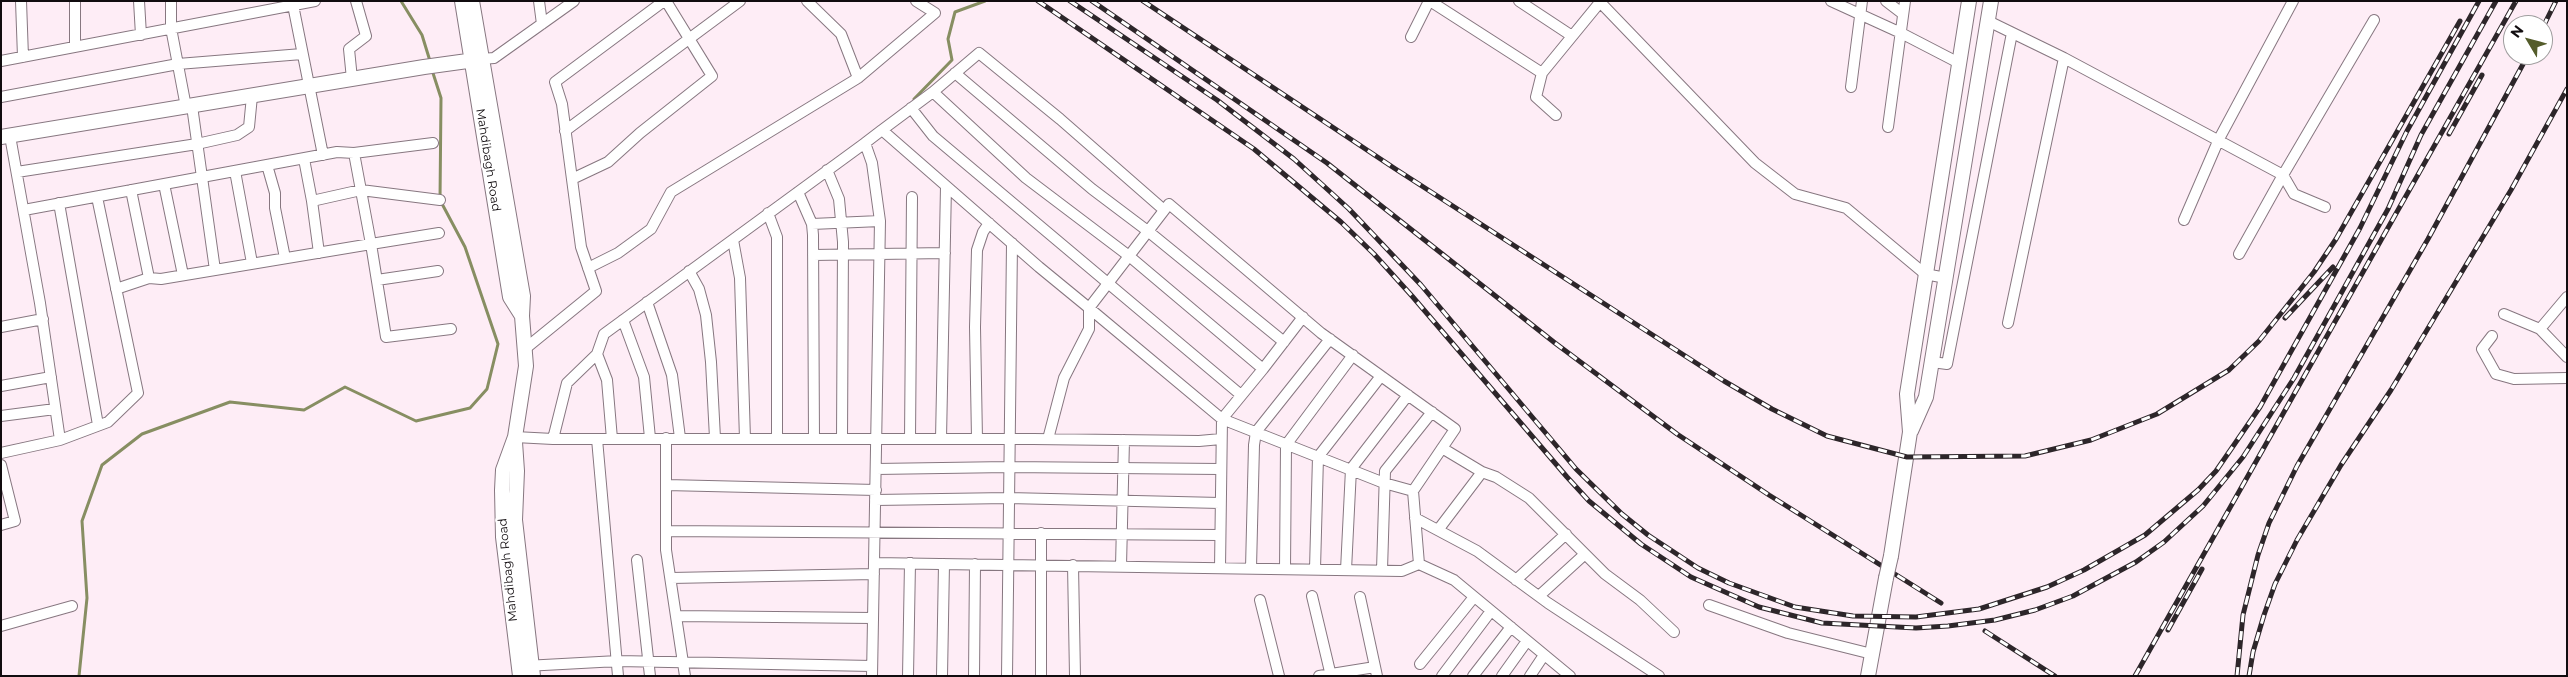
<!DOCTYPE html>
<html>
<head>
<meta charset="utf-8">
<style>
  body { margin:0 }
  #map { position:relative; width:2568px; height:677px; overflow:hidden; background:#feedf6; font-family:Montserrat,sans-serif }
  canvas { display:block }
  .frame { position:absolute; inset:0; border:2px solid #110c0f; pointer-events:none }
  .north { position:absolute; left:2503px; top:15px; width:50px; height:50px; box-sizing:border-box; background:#fff; border:1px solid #a09e9f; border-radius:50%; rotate:307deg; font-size:14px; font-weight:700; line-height:20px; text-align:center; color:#110c0f }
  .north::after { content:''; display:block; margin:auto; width:18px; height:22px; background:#545c2b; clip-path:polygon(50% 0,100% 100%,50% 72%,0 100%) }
</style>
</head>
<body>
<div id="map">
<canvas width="2568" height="677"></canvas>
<div class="frame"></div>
<div class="north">N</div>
</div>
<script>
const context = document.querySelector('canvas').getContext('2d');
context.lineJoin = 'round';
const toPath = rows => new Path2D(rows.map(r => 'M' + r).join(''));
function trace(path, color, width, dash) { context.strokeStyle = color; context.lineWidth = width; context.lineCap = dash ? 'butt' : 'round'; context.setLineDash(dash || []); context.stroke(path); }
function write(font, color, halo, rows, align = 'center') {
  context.font = font + ' Montserrat,sans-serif'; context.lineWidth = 4.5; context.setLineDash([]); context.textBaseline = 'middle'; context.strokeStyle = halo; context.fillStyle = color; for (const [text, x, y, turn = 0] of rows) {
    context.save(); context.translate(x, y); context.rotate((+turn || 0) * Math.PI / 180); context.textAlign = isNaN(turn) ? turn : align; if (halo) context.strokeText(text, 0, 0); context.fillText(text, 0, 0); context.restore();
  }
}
trace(toPath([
  [401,1,422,35,430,61],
  [914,99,952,60,948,39,955,12,985,1],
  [79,676,87,598,82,521,102,465,142,434,230,402,304,410,345,387,416,421,470,408,487,389,498,344,465,247,440,200,441,98,432,70]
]), '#878e62', 3);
const street = toPath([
  [21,1,23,57],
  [75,1,75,47],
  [139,1,141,35],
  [171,1,171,28,186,107],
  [539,1,542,24],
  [807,1,841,34,858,78,935,13,916,1],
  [1430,1,1542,73,1601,1],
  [1519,1,1572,36],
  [1599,1,1755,163,1795,194,1846,208,1925,274,1946,278],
  [1831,1,1901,33,1959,63],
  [1886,1,1903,14],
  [293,5,323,155],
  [1988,21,2064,58,2283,175,2374,20],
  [1411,37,1429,1],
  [482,59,494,58,574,1],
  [1,61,315,1],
  [955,73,1092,189,1149,232,1284,342],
  [1542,73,1536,97,1556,115],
  [352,79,349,49,366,36,356,1],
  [1851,87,1862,1],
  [933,92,1026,178,1129,256,1263,369,1303,317],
  [1,97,178,64,302,54],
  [192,106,215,270],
  [911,108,933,136,1241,395],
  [1888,127,1905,1],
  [882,130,933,92,979,53,1060,119,1164,210],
  [565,131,740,1],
  [354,153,433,143],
  [304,159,312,201,319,253],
  [267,165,275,193,275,208,285,258],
  [827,170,839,199,843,242,842,439],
  [235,171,252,263],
  [17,172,197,144,237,135,249,127,252,96],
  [2283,175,2294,194,2325,207],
  [572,179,608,162,640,133,712,76,666,1],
  [164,184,183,275],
  [798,192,812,224,813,235,814,439],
  [312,201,361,190,440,200],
  [59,203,98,425],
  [24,210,337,152,354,153,371,244,161,279,149,278,131,190],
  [768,213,777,237,777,439],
  [2184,220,2219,139,2293,1],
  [812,224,880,221],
  [439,233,371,244,386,337,451,329],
  [733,240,740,278,745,439],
  [2239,254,2283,175],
  [813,255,945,253],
  [588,268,618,253,651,229,671,192,858,78],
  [689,271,699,289,706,315,711,362,715,438],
  [377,280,438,271],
  [116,289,149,278],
  [2567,297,2540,329,2567,357],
  [647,302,672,375,680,438],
  [2504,314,2540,329],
  [623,320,644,377,650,438],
  [2008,323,2064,58],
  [1,327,43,319],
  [2492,336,2482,349,2496,374,2514,379,2567,378],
  [526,348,596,291,581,247,562,104,555,82,664,1],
  [597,354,607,380,612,439],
  [1932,362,1947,364,2012,33],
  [1,386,51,377],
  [1,416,55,409],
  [515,437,553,439,1033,439,1199,441,1221,439],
  [666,438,666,550,685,676],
  [553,439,567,383,597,354,604,334,865,143],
  [597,439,618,676],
  [910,439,912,197],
  [941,439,946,186],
  [977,439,975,327,977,250,983,232,989,223],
  [60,440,108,422,138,393,97,197],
  [1442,448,1482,472,1496,477,1529,498,1605,574,1640,600,1674,632],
  [1,453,60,440,40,303,10,136],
  [1,465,15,521,1,525],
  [876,469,1008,467,1220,469],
  [666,485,876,490],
  [875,500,1008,498,1220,503],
  [1415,518,1477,551,1548,603,1659,676],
  [1438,530,1482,472],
  [666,531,1220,535],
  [637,560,650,676],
  [874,563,1402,571,1419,564,1413,491],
  [1419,564,1454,580,1570,676],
  [1073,565,1075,676],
  [1121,566,1124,440],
  [1220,568,1222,419,1263,369],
  [1251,568,1254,445,1256,432,1330,339],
  [1285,569,1286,445,1353,355],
  [1315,569,1318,457,1381,376],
  [1346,570,1351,469,1408,395],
  [1382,570,1385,471,1432,412],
  [671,578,874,574],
  [1516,580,1566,534],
  [1312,596,1331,676],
  [1539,596,1585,554],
  [1360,597,1377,676],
  [1260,600,1279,676],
  [1709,605,1788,633,1872,654],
  [677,616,873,618],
  [1,626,72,606],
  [1420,664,1474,597],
  [525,666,618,661,872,666],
  [872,676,880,221,872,163,865,143,882,130,1039,267,1089,308,1222,419,1384,483,1413,491,1455,429,1321,333,1169,204,1089,308,1089,329,1064,378,1048,439],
  [908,676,910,563],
  [942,676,944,564],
  [974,676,975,564],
  [1007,676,1012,243],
  [1041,676,1041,533],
  [1319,676,1375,667],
  [1442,676,1491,611],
  [1473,676,1511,627],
  [1502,676,1527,641],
  [1530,676,1544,655]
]);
const secondary = toPath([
  [462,1,510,297,522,316],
  [472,1,523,296,522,316,526,366,515,437,503,470,502,490,503,537,520,676],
  [1,137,424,67,482,59],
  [1911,431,1926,397,1991,1],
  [515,442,517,471,515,520,533,676],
  [1891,556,1910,432,1907,394,1969,1],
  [1868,676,1886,578]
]);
trace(street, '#877780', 12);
trace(secondary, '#877780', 16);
trace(street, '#fff', 10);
trace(secondary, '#fff', 14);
const rail = toPath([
  [1038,1,1254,149,1341,222,1374,254,1412,296,1567,477,1589,501,1641,544,1691,577,1759,607,1822,623,1916,628,1948,626,1995,620,2035,610,2073,596,2136,562,2164,542,2203,506,2243,457,2294,378,2388,209,2421,135,2496,1],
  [1070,1,1217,100,1294,159,1349,209,1421,285,1576,469,1622,514,1648,535,1698,568,1729,583,1795,607,1853,616,1916,617,1979,609,2047,587,2084,570,2145,535,2198,490,2216,471,2260,407,2360,228,2407,131,2479,1],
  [1092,1,1327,163,1555,343,1677,434,1769,495,1941,603],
  [1143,1,1394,168,1724,381,1772,409,1827,436,1907,457,2025,456,2091,440,2157,414,2229,370,2259,341,2314,272,2336,239,2460,21],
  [2543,27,2556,1],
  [2449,134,2482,75],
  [2285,318,2333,267],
  [2168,630,2202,569],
  [1985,631,2055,676],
  [2135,676,2516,1],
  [2237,676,2243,615,2258,555,2269,523,2297,466,2428,239,2528,55],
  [2249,676,2253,652,2264,615,2275,584,2297,540,2341,465,2391,390,2511,190,2567,89]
]);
trace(rail, '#2d262a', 5);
trace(rail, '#fff', 3, [9]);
const secondaryBridge = toPath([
  [1886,578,1891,556]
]);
trace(secondaryBridge, '#877780', 16, []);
trace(secondaryBridge, '#fff', 14);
write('12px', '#110c0f', '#fff', [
  ["Mahdibagh Road",488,160,81],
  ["Mahdibagh Road",508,570,-96]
]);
</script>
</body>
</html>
